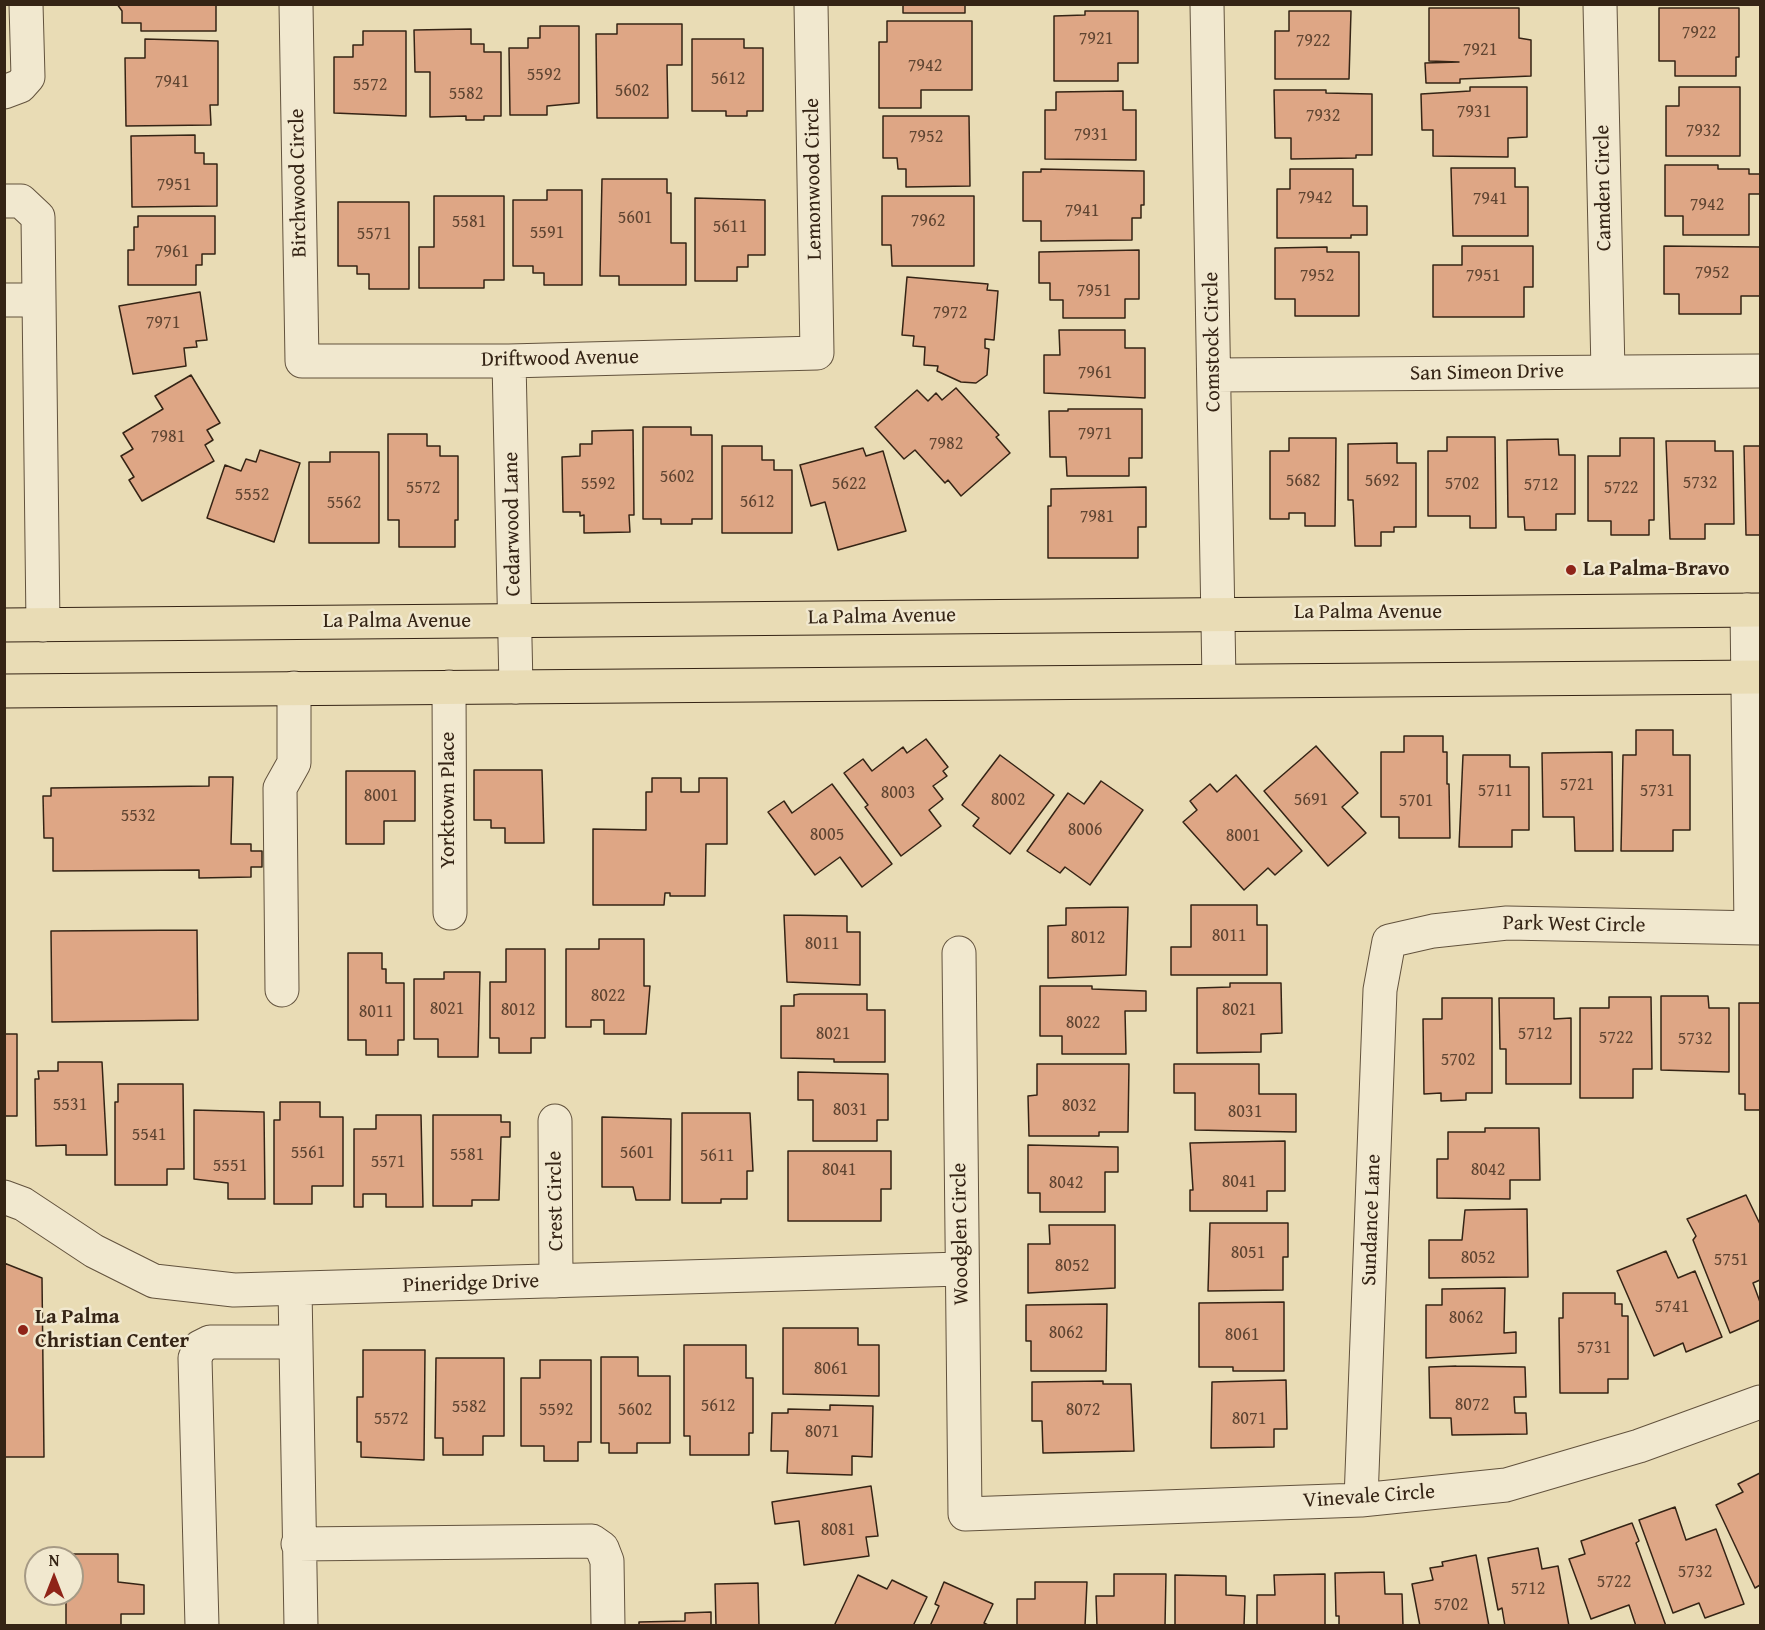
<!DOCTYPE html>
<html>
<head>
<meta charset="utf-8">
<style>
  body { margin:0 }
  #map { position:relative; width:1765px; height:1630px; overflow:hidden; background:#e9dcb5; font-family:"Gentium Book Plus",serif }
  canvas { display:block }
  .frame { position:absolute; inset:0; border:6px solid #352415; pointer-events:none }
  .north { position:absolute; left:24px; top:1546px; width:60px; height:60px; box-sizing:border-box; background:#f1e8cf; border:2px solid #a69a85; border-radius:50%; rotate:0deg; font-size:16px; font-weight:700; line-height:24px; text-align:center; color:#352415 }
  .north::after { content:''; display:block; margin:auto; width:21px; height:27px; background:#8f2418; clip-path:polygon(50% 0,100% 100%,50% 72%,0 100%) }
</style>
</head>
<body>
<div id="map">
<canvas width="1765" height="1630"></canvas>
<div class="frame"></div>
<div class="north">N</div>
</div>
<script>
const context = document.querySelector('canvas').getContext('2d');
context.lineJoin = 'round';
function paint(path, color) { context.fillStyle = color; context.fill(path, 'evenodd'); }
const toPath = rows => new Path2D(rows.map(r => 'M' + r).join(''));
function trace(path, color, width, dash) { context.strokeStyle = color; context.lineWidth = width; context.lineCap = dash ? 'butt' : 'round'; context.setLineDash(dash || []); context.stroke(path); }
function write(font, color, halo, rows, align = 'center') {
  context.font = font + ' "Gentium Book Plus",serif'; context.lineWidth = 5; context.setLineDash([]); context.textBaseline = 'middle'; context.strokeStyle = halo; context.fillStyle = color; for (const [text, x, y, turn = 0] of rows) {
    context.save(); context.translate(x, y); context.rotate((+turn || 0) * Math.PI / 180); context.textAlign = isNaN(turn) ? turn : align; if (halo) context.strokeText(text, 0, 0); context.fillText(text, 0, 0); context.restore();
  }
}
const building = toPath([
  [117,4,216,4,216,31,141,31,141,23,122,23,122,11,117,4],
  [903,4,976,4,976,5,965,5,965,13,903,13,903,4],
  [1429,8,1519,8,1519,38,1531,40,1531,76,1460,79,1460,83,1426,83,1425,63,1459,62,1429,61,1429,8],
  [1659,8,1739,8,1739,57,1736,57,1736,76,1675,76,1675,61,1659,61,1659,8],
  [1085,11,1138,11,1138,63,1118,63,1118,81,1054,81,1054,16,1085,15,1085,11],
  [1289,11,1351,11,1349,79,1275,79,1275,31,1289,31,1289,11],
  [887,21,972,21,972,90,921,90,921,108,879,108,879,42,887,42,887,21],
  [617,24,682,24,682,65,667,65,668,118,597,118,596,34,617,34,617,24],
  [540,26,579,26,579,103,547,106,547,115,510,115,509,48,528,48,528,38,540,38,540,26],
  [471,29,471,44,484,44,484,52,501,52,501,116,484,116,484,120,466,120,466,116,430,117,430,72,415,72,414,30,471,29],
  [363,31,406,31,406,116,334,113,334,57,353,57,353,45,363,45,363,31],
  [145,39,218,41,218,105,210,105,211,125,126,126,125,58,145,58,145,39],
  [692,39,744,39,744,48,763,48,763,111,747,111,747,116,726,116,726,111,692,111,692,39],
  [1470,87,1527,87,1527,137,1508,138,1508,157,1433,156,1433,130,1422,130,1421,94,1470,91,1470,87],
  [1679,87,1740,87,1740,156,1666,156,1666,106,1679,106,1679,87],
  [1274,90,1326,90,1326,93,1372,94,1372,155,1356,155,1356,158,1291,159,1291,138,1275,138,1274,90],
  [1123,91,1123,110,1136,110,1136,160,1045,159,1045,110,1056,110,1056,92,1123,91],
  [883,116,969,116,970,186,906,187,906,169,898,169,897,158,883,158,883,116],
  [195,135,195,153,204,153,204,164,217,164,217,206,132,207,131,136,195,135],
  [1665,165,1718,165,1718,169,1749,169,1749,174,1760,174,1760,194,1749,194,1749,235,1683,235,1683,216,1665,216,1665,165],
  [1451,168,1515,168,1515,187,1528,187,1528,236,1453,236,1451,168],
  [1041,169,1144,171,1144,205,1141,205,1141,218,1132,218,1132,240,1041,241,1041,221,1023,221,1023,172,1041,172,1041,169],
  [1290,169,1353,169,1353,206,1367,206,1367,235,1351,235,1351,238,1277,238,1277,189,1290,189,1290,169],
  [602,179,667,179,667,193,671,193,671,243,686,243,686,285,619,285,619,276,600,276,602,179],
  [547,190,582,190,582,285,544,285,544,273,533,273,533,266,513,266,513,200,547,200,547,190],
  [434,196,504,196,504,280,484,280,484,288,419,288,419,247,434,247,434,196],
  [882,196,974,196,974,266,892,266,891,245,882,245,882,196],
  [695,198,765,200,765,255,748,255,748,267,737,267,737,281,695,281,695,198],
  [338,202,409,202,409,289,369,289,369,274,357,274,357,266,338,266,338,202],
  [138,216,215,216,215,254,202,254,202,265,196,265,196,285,128,285,128,250,134,250,134,227,138,227,138,216],
  [1462,246,1533,246,1533,287,1524,287,1524,317,1433,317,1433,265,1462,265,1462,246],
  [1664,246,1760,247,1760,296,1741,296,1741,314,1679,314,1679,294,1664,294,1664,246],
  [1327,247,1327,252,1359,252,1359,316,1295,316,1295,299,1275,299,1275,248,1327,247],
  [1139,250,1139,299,1125,299,1125,318,1063,318,1063,300,1050,300,1050,283,1039,283,1039,252,1139,250],
  [907,277,988,284,987,290,998,291,994,340,985,339,985,348,989,349,987,375,976,383,961,382,937,371,938,366,924,365,925,347,913,346,914,336,902,335,907,277],
  [200,292,207,340,196,341,197,347,184,348,186,366,133,374,119,306,200,292],
  [1059,330,1125,330,1125,348,1145,348,1145,398,1044,393,1044,355,1060,355,1059,330],
  [191,375,220,423,207,430,213,440,205,445,214,461,142,501,129,480,134,477,121,456,133,449,123,433,163,409,155,396,191,375],
  [956,388,999,435,996,437,1010,453,961,496,948,480,945,483,915,450,904,459,875,427,917,390,928,401,936,393,942,400,956,388],
  [1068,409,1142,409,1142,458,1129,458,1129,476,1067,476,1066,457,1050,457,1049,411,1068,411,1068,409],
  [643,427,691,427,691,435,712,435,712,519,692,519,692,524,661,524,661,519,643,519,643,427],
  [633,430,634,515,629,515,630,532,584,533,584,515,580,516,580,512,563,512,562,457,580,456,580,444,592,444,592,431,633,430],
  [388,434,427,434,427,446,440,446,440,456,458,456,458,520,455,520,455,547,399,547,399,520,388,520,388,434],
  [1447,437,1495,437,1496,528,1470,528,1470,516,1428,516,1428,451,1447,451,1447,437],
  [1289,438,1336,438,1335,526,1305,526,1305,513,1289,513,1289,519,1270,519,1270,451,1289,451,1289,438],
  [1620,438,1654,438,1654,520,1649,520,1649,535,1611,535,1611,521,1588,521,1588,456,1620,456,1620,438],
  [1558,439,1559,455,1575,455,1575,514,1556,514,1556,530,1525,530,1524,517,1508,517,1507,440,1558,439],
  [1666,441,1715,441,1715,451,1733,451,1734,524,1705,524,1705,539,1670,539,1666,441],
  [1397,443,1397,463,1416,463,1416,527,1394,527,1394,532,1381,532,1381,546,1355,546,1353,500,1348,500,1348,444,1397,443],
  [722,446,762,446,762,460,774,460,774,470,792,470,792,533,722,533,722,446],
  [1744,446,1760,446,1760,535,1746,535,1744,446],
  [863,448,866,456,883,451,906,531,838,550,825,502,811,506,800,465,863,448],
  [260,450,300,463,274,542,207,518,225,465,241,471,246,459,256,462,260,450],
  [330,452,379,452,379,543,309,543,309,462,330,462,330,452],
  [1146,487,1146,527,1138,527,1138,558,1048,558,1048,506,1051,506,1051,489,1146,487],
  [1636,730,1673,730,1673,755,1690,755,1690,830,1673,830,1673,851,1621,851,1623,755,1636,755,1636,730],
  [1404,736,1443,736,1443,752,1447,752,1447,784,1449,784,1450,838,1399,838,1399,817,1381,817,1381,752,1404,752,1404,736],
  [926,739,948,767,943,771,947,776,933,786,943,799,929,810,941,826,901,856,865,807,868,805,844,773,863,759,872,771,903,747,907,753,926,739],
  [1316,746,1358,793,1342,807,1366,833,1328,866,1264,791,1316,746],
  [1612,752,1613,851,1575,851,1574,817,1543,817,1542,753,1612,752],
  [1000,755,1054,795,1010,854,973,826,979,818,962,805,1000,755],
  [1463,755,1510,755,1510,767,1529,767,1529,830,1512,830,1512,847,1459,847,1463,755],
  [474,770,542,770,544,843,505,843,505,828,491,828,491,820,474,820,474,770],
  [346,771,415,771,415,821,384,821,384,844,346,844,346,771],
  [1236,775,1302,851,1275,875,1268,868,1244,890,1183,822,1197,810,1190,801,1210,784,1217,792,1236,775],
  [209,777,233,777,231,844,251,844,251,851,262,851,262,867,251,867,251,877,199,878,199,870,53,871,53,838,44,838,43,796,51,796,51,788,209,786,209,777],
  [652,778,681,778,681,792,699,792,699,778,727,778,727,844,706,844,705,896,670,896,670,893,665,893,664,905,593,905,593,829,646,830,646,792,652,792,652,778],
  [1101,781,1143,810,1090,885,1065,867,1060,873,1027,851,1068,793,1084,804,1101,781],
  [832,784,892,864,862,887,840,857,815,875,768,812,784,801,792,813,832,784],
  [1191,905,1257,905,1257,925,1267,925,1267,975,1171,975,1171,947,1191,947,1191,905],
  [1128,907,1126,975,1048,978,1048,926,1066,925,1066,908,1128,907],
  [784,915,847,916,847,932,860,932,860,985,787,982,784,915],
  [197,930,198,1020,52,1022,51,931,197,930],
  [599,939,644,939,644,986,650,986,646,1034,604,1034,604,1020,591,1020,591,1027,566,1027,566,949,599,949,599,939],
  [506,949,545,949,545,1038,531,1038,531,1053,499,1053,499,1038,490,1038,490,982,506,982,506,949],
  [348,953,382,953,382,969,386,969,386,983,404,983,404,1040,398,1040,398,1055,366,1055,366,1040,348,1040,348,953],
  [444,972,480,972,478,1057,438,1057,438,1039,414,1039,414,979,444,979,444,972],
  [1230,983,1281,983,1282,1033,1261,1034,1261,1052,1197,1053,1197,988,1230,987,1230,983],
  [1040,986,1092,986,1092,989,1146,991,1146,1011,1125,1011,1126,1054,1062,1054,1062,1036,1040,1036,1040,986],
  [800,994,867,994,867,1010,885,1010,885,1062,834,1062,834,1059,781,1058,781,1006,794,1006,794,995,800,994],
  [1661,996,1708,996,1709,1008,1729,1008,1729,1072,1661,1070,1661,996],
  [1609,997,1651,997,1652,1069,1633,1069,1633,1098,1580,1098,1580,1008,1609,1008,1609,997],
  [1442,998,1492,998,1492,1093,1466,1093,1466,1100,1441,1101,1441,1093,1424,1094,1423,1019,1442,1019,1442,998],
  [1499,998,1554,998,1554,1019,1571,1018,1571,1084,1506,1084,1506,1049,1500,1049,1499,998],
  [1739,1003,1760,1003,1760,1110,1745,1110,1745,1094,1739,1094,1739,1003],
  [4,1034,17,1034,17,1116,4,1116,4,1034],
  [58,1062,102,1062,107,1155,66,1155,66,1145,36,1146,35,1079,39,1079,38,1071,58,1071,58,1062],
  [1037,1064,1129,1064,1128,1132,1099,1132,1099,1136,1029,1136,1028,1096,1037,1095,1037,1064],
  [1174,1064,1259,1064,1259,1094,1296,1094,1296,1132,1195,1130,1195,1093,1174,1093,1174,1064],
  [798,1072,888,1074,888,1120,877,1120,877,1141,813,1141,813,1100,798,1100,798,1072],
  [118,1084,183,1084,184,1169,167,1169,167,1185,115,1185,115,1102,118,1102,118,1084],
  [280,1102,320,1102,320,1117,343,1117,343,1186,312,1186,312,1204,274,1204,274,1120,280,1120,280,1102],
  [194,1110,264,1112,265,1199,228,1199,228,1183,194,1179,194,1110],
  [682,1113,750,1113,753,1171,747,1171,747,1199,721,1199,721,1203,682,1203,682,1113],
  [376,1115,421,1115,423,1207,386,1207,386,1194,363,1194,363,1207,354,1207,354,1129,376,1129,376,1115],
  [433,1115,501,1115,501,1122,510,1122,510,1137,501,1137,499,1200,472,1200,472,1206,433,1206,433,1115],
  [602,1117,671,1119,670,1200,636,1200,633,1187,602,1187,602,1117],
  [1485,1128,1539,1128,1540,1180,1510,1180,1510,1199,1437,1198,1437,1159,1448,1159,1448,1132,1485,1132,1485,1128],
  [1285,1141,1285,1191,1267,1191,1267,1211,1190,1211,1190,1190,1193,1190,1190,1143,1285,1141],
  [1028,1145,1118,1147,1118,1172,1105,1172,1105,1212,1040,1212,1040,1193,1028,1193,1028,1145],
  [788,1151,891,1151,891,1189,881,1189,881,1221,788,1221,788,1151],
  [1746,1195,1760,1224,1760,1280,1753,1283,1760,1302,1760,1320,1730,1333,1693,1240,1696,1236,1687,1219,1746,1195],
  [1527,1209,1528,1277,1429,1278,1429,1240,1462,1240,1465,1210,1527,1209],
  [1210,1223,1288,1223,1288,1257,1283,1257,1283,1290,1208,1291,1210,1223],
  [1049,1225,1115,1225,1115,1288,1028,1293,1028,1244,1050,1244,1049,1225],
  [1666,1251,1678,1278,1695,1271,1722,1337,1686,1352,1683,1343,1654,1356,1617,1271,1666,1251],
  [4,1263,42,1278,44,1457,4,1457,4,1263],
  [1505,1288,1504,1333,1516,1332,1516,1353,1426,1358,1426,1305,1442,1305,1442,1289,1505,1288],
  [1563,1293,1615,1293,1615,1304,1622,1304,1622,1316,1628,1316,1628,1379,1608,1379,1608,1393,1560,1393,1559,1318,1563,1318,1563,1293],
  [1284,1302,1284,1371,1233,1371,1233,1367,1199,1367,1199,1303,1284,1302],
  [1107,1304,1106,1371,1031,1371,1031,1341,1026,1341,1026,1305,1107,1304],
  [783,1328,858,1328,858,1345,879,1345,879,1396,783,1394,783,1328],
  [684,1345,746,1345,746,1378,753,1378,753,1433,749,1433,749,1455,690,1455,690,1436,684,1436,684,1345],
  [363,1350,425,1350,424,1460,361,1457,361,1442,357,1442,357,1397,363,1397,363,1350],
  [601,1357,638,1357,638,1376,670,1376,670,1443,637,1443,637,1453,609,1453,609,1443,601,1443,601,1357],
  [436,1358,504,1358,504,1436,483,1436,483,1455,443,1455,443,1438,435,1438,436,1358],
  [540,1360,591,1360,591,1442,578,1442,578,1461,544,1461,544,1446,521,1446,521,1378,540,1378,540,1360],
  [1456,1366,1525,1367,1526,1397,1514,1397,1515,1413,1526,1413,1527,1434,1452,1435,1451,1418,1430,1418,1429,1367,1456,1366],
  [1286,1380,1287,1429,1274,1429,1274,1447,1211,1448,1212,1382,1286,1380],
  [1103,1381,1103,1384,1131,1384,1134,1451,1043,1453,1042,1421,1032,1421,1032,1382,1103,1381],
  [830,1405,873,1406,872,1457,852,1456,852,1475,787,1473,788,1451,771,1451,772,1413,788,1413,788,1409,830,1410,830,1405],
  [1760,1473,1760,1585,1755,1588,1716,1505,1743,1492,1738,1484,1760,1473],
  [871,1486,878,1536,866,1537,869,1556,804,1565,799,1521,775,1524,772,1502,871,1486],
  [1675,1507,1686,1540,1716,1529,1744,1604,1705,1618,1699,1603,1673,1613,1639,1520,1675,1507],
  [1632,1523,1639,1541,1636,1543,1666,1626,1636,1626,1629,1605,1591,1619,1569,1559,1585,1554,1581,1541,1632,1523],
  [1538,1548,1542,1569,1558,1566,1569,1626,1505,1626,1502,1608,1498,1610,1488,1558,1538,1548],
  [69,1554,118,1554,118,1582,144,1585,144,1614,121,1614,121,1626,66,1626,66,1594,72,1594,72,1558,69,1558,69,1554],
  [1476,1555,1489,1626,1420,1626,1412,1584,1433,1580,1430,1568,1443,1566,1442,1562,1476,1555],
  [1384,1572,1385,1594,1402,1594,1403,1626,1339,1626,1339,1616,1336,1616,1335,1573,1384,1572],
  [1114,1574,1166,1574,1165,1626,1097,1626,1096,1596,1114,1596,1114,1574],
  [1325,1574,1325,1626,1257,1626,1257,1595,1275,1595,1274,1575,1325,1574],
  [858,1575,887,1589,892,1580,927,1597,913,1626,834,1626,858,1575],
  [1175,1575,1226,1576,1226,1595,1245,1596,1244,1626,1175,1626,1175,1575],
  [944,1582,993,1604,984,1623,990,1626,930,1626,939,1606,935,1604,944,1582],
  [1035,1582,1087,1582,1085,1626,1017,1626,1017,1599,1035,1599,1035,1582],
  [758,1583,759,1626,716,1626,715,1584,758,1583],
  [711,1612,711,1626,639,1626,639,1622,685,1621,685,1613,711,1612]
]);
paint(building, '#dea685');
trace(building, '#352415', 1.5);
const minor = toPath([
  [296,4,302,361,509,361,817,353,811,4],
  [1207,4,1219,680],
  [1600,4,1608,372],
  [4,92,20,86,28,77,26,4],
  [4,201,21,201,38,217,43,625],
  [4,300,39,300],
  [509,361,516,687],
  [1214,375,1760,371],
  [1747,610,1751,928],
  [449,687,450,913],
  [959,953,965,1514,1361,1500,1506,1485,1639,1446,1760,1402],
  [282,990,280,788,294,763,294,688],
  [555,1121,556,1281],
  [4,1197,23,1204,94,1251,154,1281,234,1290,961,1269],
  [295,1289,301,1626],
  [1361,1500,1380,990,1389,941,1433,931,1507,923,1760,928],
  [298,1544,592,1541,602,1548,607,1561,608,1626],
  [202,1626,195,1358,200,1347,210,1342,296,1342]
]);
const major = toPath([
  [4,625,1760,610],
  [4,691,1760,677]
]);
trace(minor, '#62523d', 35);
trace(major, '#352415', 35);
trace(minor, '#f1e8cf', 33);
trace(major, '#e9dcb5', 33);
for (const [x, y, r, color] of [
  [1571,570,6,"#8f2418"],
  [23,1330,6,"#8f2418"]
]) { const dot = new Path2D(); dot.arc(x, y, r, 0, 2 * Math.PI); context.fillStyle = color; context.fill(dot); trace(dot, '#f1e8cf', 2); }
write('18px', '#5f4431', null, [
  ["7922",1699,33],
  ["7921",1096,39],
  ["7922",1313,41],
  ["7921",1480,50],
  ["7942",925,66],
  ["5592",544,75],
  ["5612",728,79],
  ["7941",172,82],
  ["5572",370,85],
  ["5602",632,91],
  ["5582",466,94],
  ["7931",1474,112],
  ["7932",1323,116],
  ["7932",1703,131],
  ["7931",1091,135],
  ["7952",926,137],
  ["7951",174,185],
  ["7942",1315,198],
  ["7941",1490,199],
  ["7942",1707,205],
  ["7941",1082,211],
  ["5601",635,218],
  ["7962",928,221],
  ["5581",469,222],
  ["5611",730,227],
  ["5591",547,233],
  ["5571",374,234],
  ["7961",172,252],
  ["7952",1712,273],
  ["7952",1317,276],
  ["7951",1483,276],
  ["7951",1094,291],
  ["7972",950,313],
  ["7971",163,323],
  ["7961",1095,373],
  ["7971",1095,434],
  ["7981",168,437],
  ["7982",946,444],
  ["5602",677,477],
  ["5682",1303,481],
  ["5692",1382,481],
  ["5732",1700,483],
  ["5592",598,484],
  ["5622",849,484],
  ["5702",1462,484],
  ["5712",1541,485],
  ["5572",423,488],
  ["5722",1621,488],
  ["5552",252,495],
  ["5612",757,502],
  ["5562",344,503],
  ["7981",1097,517],
  ["5721",1577,785],
  ["5711",1495,791],
  ["5731",1657,791],
  ["8003",898,793],
  ["8001",381,796],
  ["8002",1008,800],
  ["5691",1311,800],
  ["5701",1416,801],
  ["5532",138,816],
  ["8006",1085,830],
  ["8005",827,835],
  ["8001",1243,836],
  ["8011",1229,936],
  ["8012",1088,938],
  ["8011",822,944],
  ["8022",608,996],
  ["8021",447,1009],
  ["8012",518,1010],
  ["8021",1239,1010],
  ["8011",376,1012],
  ["8022",1083,1023],
  ["8021",833,1034],
  ["5712",1535,1034],
  ["5722",1616,1038],
  ["5732",1695,1039],
  ["5702",1458,1060],
  ["5531",70,1105],
  ["8032",1079,1106],
  ["8031",850,1110],
  ["8031",1245,1112],
  ["5541",149,1135],
  ["5561",308,1153],
  ["5601",637,1153],
  ["5581",467,1155],
  ["5611",717,1156],
  ["5571",388,1162],
  ["5551",230,1166],
  ["8041",839,1170],
  ["8042",1488,1170],
  ["8041",1239,1182],
  ["8042",1066,1183],
  ["8051",1248,1253],
  ["8052",1478,1258],
  ["5751",1731,1260],
  ["8052",1072,1266],
  ["5741",1672,1307],
  ["8062",1466,1318],
  ["8062",1066,1333],
  ["8061",1242,1335],
  ["5731",1594,1348],
  ["8061",831,1369],
  ["8072",1472,1405],
  ["5612",718,1406],
  ["5582",469,1407],
  ["5592",556,1410],
  ["5602",635,1410],
  ["8072",1083,1410],
  ["5572",391,1419],
  ["8071",1249,1419],
  ["8071",822,1432],
  ["8081",838,1530],
  ["5732",1695,1572],
  ["5722",1614,1582],
  ["5712",1528,1589],
  ["5702",1451,1605]
]);
write('21px', '#352415', '#f1e8cf', [
  ["Lemonwood Circle",814,179,-91],
  ["Birchwood Circle",299,183,-91],
  ["Camden Circle",1604,188,-91],
  ["Comstock Circle",1213,342,-91],
  ["Driftwood Avenue",560,359,-1],
  ["San Simeon Drive",1487,373,-1],
  ["Cedarwood Lane",513,524,-91],
  ["La Palma Avenue",1368,613],
  ["La Palma Avenue",882,617,-1],
  ["La Palma Avenue",397,622],
  ["Yorktown Place",449,800,-90],
  ["Park West Circle",1574,925,1],
  ["Crest Circle",556,1201,-91],
  ["Sundance Lane",1372,1220,-88],
  ["Woodglen Circle",961,1234,-91],
  ["Pineridge Drive",471,1284,-2],
  ["Vinevale Circle",1369,1497,-4]
]);
write('bold 21px', '#352415', '#f1e8cf', [
  ["La Palma-Bravo",1583,570],
  ["La Palma",35,1318],
  ["Christian Center",35,1342]
], 'left');
</script>
</body>
</html>
